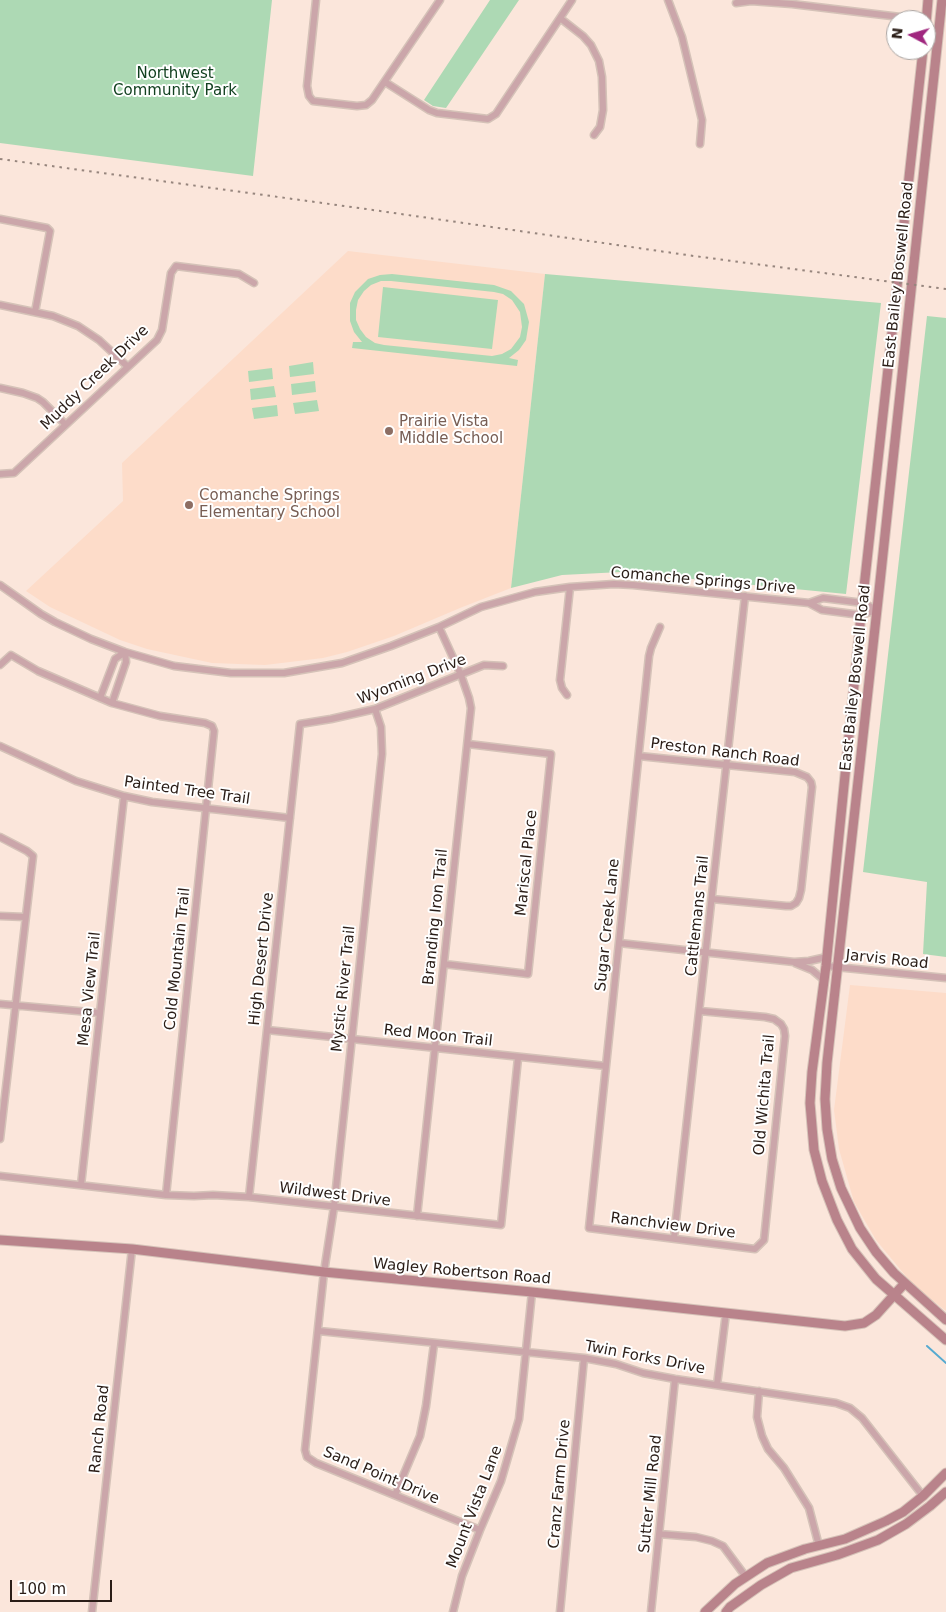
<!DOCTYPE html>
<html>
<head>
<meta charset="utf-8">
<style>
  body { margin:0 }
  #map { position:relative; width:946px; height:1612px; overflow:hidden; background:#fbe6db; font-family:"DejaVu Sans",sans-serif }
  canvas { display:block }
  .north { position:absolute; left:886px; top:10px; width:50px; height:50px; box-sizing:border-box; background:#fff; border:1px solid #aaa5a2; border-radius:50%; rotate:276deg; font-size:14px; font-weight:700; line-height:20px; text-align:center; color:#2a1d17 }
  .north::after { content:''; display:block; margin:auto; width:18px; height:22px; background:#a0277f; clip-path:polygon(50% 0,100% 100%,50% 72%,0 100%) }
  .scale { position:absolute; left:10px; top:1580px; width:102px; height:22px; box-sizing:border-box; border:2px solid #2a1d17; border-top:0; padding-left:6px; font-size:15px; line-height:18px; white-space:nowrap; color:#2a1d17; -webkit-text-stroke:4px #fff; paint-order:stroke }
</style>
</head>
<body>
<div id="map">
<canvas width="946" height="1612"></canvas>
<div class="north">N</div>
<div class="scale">100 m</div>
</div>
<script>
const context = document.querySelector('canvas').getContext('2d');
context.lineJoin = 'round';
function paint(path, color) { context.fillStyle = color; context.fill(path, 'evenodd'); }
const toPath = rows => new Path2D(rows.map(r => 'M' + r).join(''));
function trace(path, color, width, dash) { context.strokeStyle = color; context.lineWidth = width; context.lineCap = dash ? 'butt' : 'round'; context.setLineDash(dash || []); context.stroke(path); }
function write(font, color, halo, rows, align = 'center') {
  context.font = font + ' "DejaVu Sans",sans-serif'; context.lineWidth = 4; context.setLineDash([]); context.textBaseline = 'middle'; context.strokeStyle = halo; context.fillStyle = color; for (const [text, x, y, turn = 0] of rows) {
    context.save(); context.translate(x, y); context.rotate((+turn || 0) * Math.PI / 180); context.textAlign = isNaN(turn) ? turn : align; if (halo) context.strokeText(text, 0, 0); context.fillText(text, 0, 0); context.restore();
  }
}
paint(toPath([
  [348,251,545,274,511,588,460,608,394,636,347,652,323,658,265,665,212,663,147,649,120,640,50,607,26,591,123,501,122,463],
  [850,985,946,993,946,1311,914,1286,876,1240,854,1202,839,1149,834,1110]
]), '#fddcc9');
paint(toPath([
  [0,0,272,0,253,176,0,143],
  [490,0,519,0,446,108,433,106,424,100],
  [392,274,494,285,511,291,524,304,529,322,526,340,519,350,509,358,518,360,517,366,352,348,353,342,362,342,354,332,350,321,350,303,355,292,368,279,380,275],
  [381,281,391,281,494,292,503,294,512,300,520,312,522,327,520,337,511,349,502,354,492,356,384,345,375,343,366,337,360,329,356,320,356,310,358,300,364,291,371,285],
  [545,274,881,303,846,594,621,572,562,575,511,588],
  [383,287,498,300,492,349,378,337],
  [927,316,946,318,946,957,923,954,927,882,863,872],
  [313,362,314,374,290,377,289,366],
  [272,368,273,379,249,382,248,371],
  [315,381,316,392,292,395,291,384],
  [274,386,276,397,251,400,250,389],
  [317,400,319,411,295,414,293,403],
  [277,405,278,416,254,419,252,408]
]), '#add9b4');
trace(toPath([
  [927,1346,946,1363]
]), '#56aad0', 2);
const street = toPath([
  [316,0,307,86,309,96,313,101,357,106,366,105,372,100,440,0],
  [668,0,682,37,702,120,700,144],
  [736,3,751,1,792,4,925,20],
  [560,18,583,36,591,45,599,61,602,77,603,110,600,127,594,135],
  [385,82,429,110,437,113,488,119,496,114,572,0],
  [0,219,47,228,50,231,35,312],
  [0,305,53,316,78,326,99,340,127,366],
  [0,388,23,393,37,398,43,402,65,424],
  [0,474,14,473,157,340,162,330,171,273,176,266,239,274,254,283],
  [0,585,41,614,55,622,91,639,125,652,174,666,231,673,284,673,342,663,391,646,439,627,481,607,535,592,570,587,614,584,633,585,809,603,822,610,861,615,877,610],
  [809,603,823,598,863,603,877,610],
  [660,627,651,648,649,656,589,1228,755,1249,764,1240,785,1036,784,1029,781,1024,774,1019,765,1017,700,1011],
  [0,665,11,655,38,671,112,703,160,716,205,723,212,726,214,731,166,1195],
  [567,695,562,688,560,680,570,587],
  [100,698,115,659,125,652,126,662,112,703],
  [375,709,381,727,382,754,334,1207,324,1272,305,1450,307,1457,316,1463,480,1530],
  [0,746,76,781,124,796,152,802,290,818],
  [639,756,795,772,807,777,811,782,812,787,801,890,799,898,796,903,791,906,786,906,712,899],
  [0,837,27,851,33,856,0,1139],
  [0,916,25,917],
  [619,943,794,962,809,961,827,957],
  [795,963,812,970,824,980],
  [444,964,528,974,551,754,468,744],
  [826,966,946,978],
  [0,1004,100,1013],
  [267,1030,606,1066],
  [0,1176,166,1195,194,1196,213,1195,249,1197,501,1225,518,1058],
  [81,1185,124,796],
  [249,1197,300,724,331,719,375,709,484,665,503,666],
  [417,1216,471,708,469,698,461,675,439,627],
  [674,1238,745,596],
  [319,1331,584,1358,616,1364,643,1373,675,1379,836,1403,850,1408,862,1418,923,1496],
  [717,1385,726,1313],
  [759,1391,757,1417,762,1436,768,1449,784,1468,809,1508,819,1546],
  [395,1495,420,1436,426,1406,434,1344],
  [659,1534,696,1537,712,1541,723,1546,746,1577],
  [92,1612,132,1249],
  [453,1612,462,1576,480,1530,501,1481,519,1419,532,1292],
  [560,1612,584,1358],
  [651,1612,675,1379]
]);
const secondary = toPath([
  [942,0,880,582,827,1063,825,1099,827,1129,832,1159,841,1188,860,1228,876,1252,894,1273,946,1320],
  [926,24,928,0],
  [923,50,861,615,826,966,812,1072,810,1103,814,1150,822,1181,837,1220,852,1249,876,1279,946,1340],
  [0,1240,132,1249,324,1272,532,1292,845,1326,864,1323,876,1315,904,1284],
  [705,1612,735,1584,767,1563,805,1549,845,1539,886,1521,903,1512,923,1496,946,1473],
  [726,1612,730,1607,761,1585,791,1568,837,1555,878,1540,906,1524,930,1506,946,1492]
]);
trace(street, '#d5c2b8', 9);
trace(secondary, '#d5c2b8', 11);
trace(street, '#cba6aa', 6);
trace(secondary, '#b9838b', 9);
trace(toPath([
  [0,159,359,208,694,256,946,289]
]), '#96857d', 2, [2.5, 5]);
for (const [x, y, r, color] of [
  [389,431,5,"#8d6e63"],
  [189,505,5,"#8d6e63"]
]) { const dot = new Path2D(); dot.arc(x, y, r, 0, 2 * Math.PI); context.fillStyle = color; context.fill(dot); trace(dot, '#fff', 2); }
write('15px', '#124120', '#fff', [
  ["Northwest",175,74],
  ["Community Park",175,91]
]);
write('15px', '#2a1d17', '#fff', [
  ["East Bailey Boswell Road",899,275,-84],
  ["Muddy Creek Drive",95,378,-44],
  ["Comanche Springs Drive",703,581,5],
  ["East Bailey Boswell Road",856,678,-84],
  ["Wyoming Drive",412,680,-21],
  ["Preston Ranch Road",725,753,7],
  ["Painted Tree Trail",187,791,8],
  ["Mariscal Place",527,863,-84],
  ["Cattlemans Trail",698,916,-84],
  ["Branding Iron Trail",436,917,-84],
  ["Sugar Creek Lane",608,925,-84],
  ["Cold Mountain Trail",178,959,-84],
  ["High Desert Drive",262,959,-84],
  ["Jarvis Road",887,960,6],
  ["Mesa View Trail",90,989,-84],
  ["Mystic River Trail",344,989,-84],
  ["Red Moon Trail",438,1036,6],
  ["Old Wichita Trail",765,1095,-85],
  ["Wildwest Drive",335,1195,7],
  ["Ranchview Drive",673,1226,7],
  ["Wagley Robertson Road",462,1272,5],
  ["Twin Forks Drive",645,1358,11],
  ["Ranch Road",100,1429,-84],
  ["Sand Point Drive",381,1476,23],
  ["Cranz Farm Drive",560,1484,-85],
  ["Sutter Mill Road",651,1494,-84],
  ["Mount Vista Lane",475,1507,-69]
]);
write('15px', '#785e54', '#fff', [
  ["Prairie Vista",399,422],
  ["Middle School",399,439],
  ["Comanche Springs",199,496],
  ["Elementary School",199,513]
], 'left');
</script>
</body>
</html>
